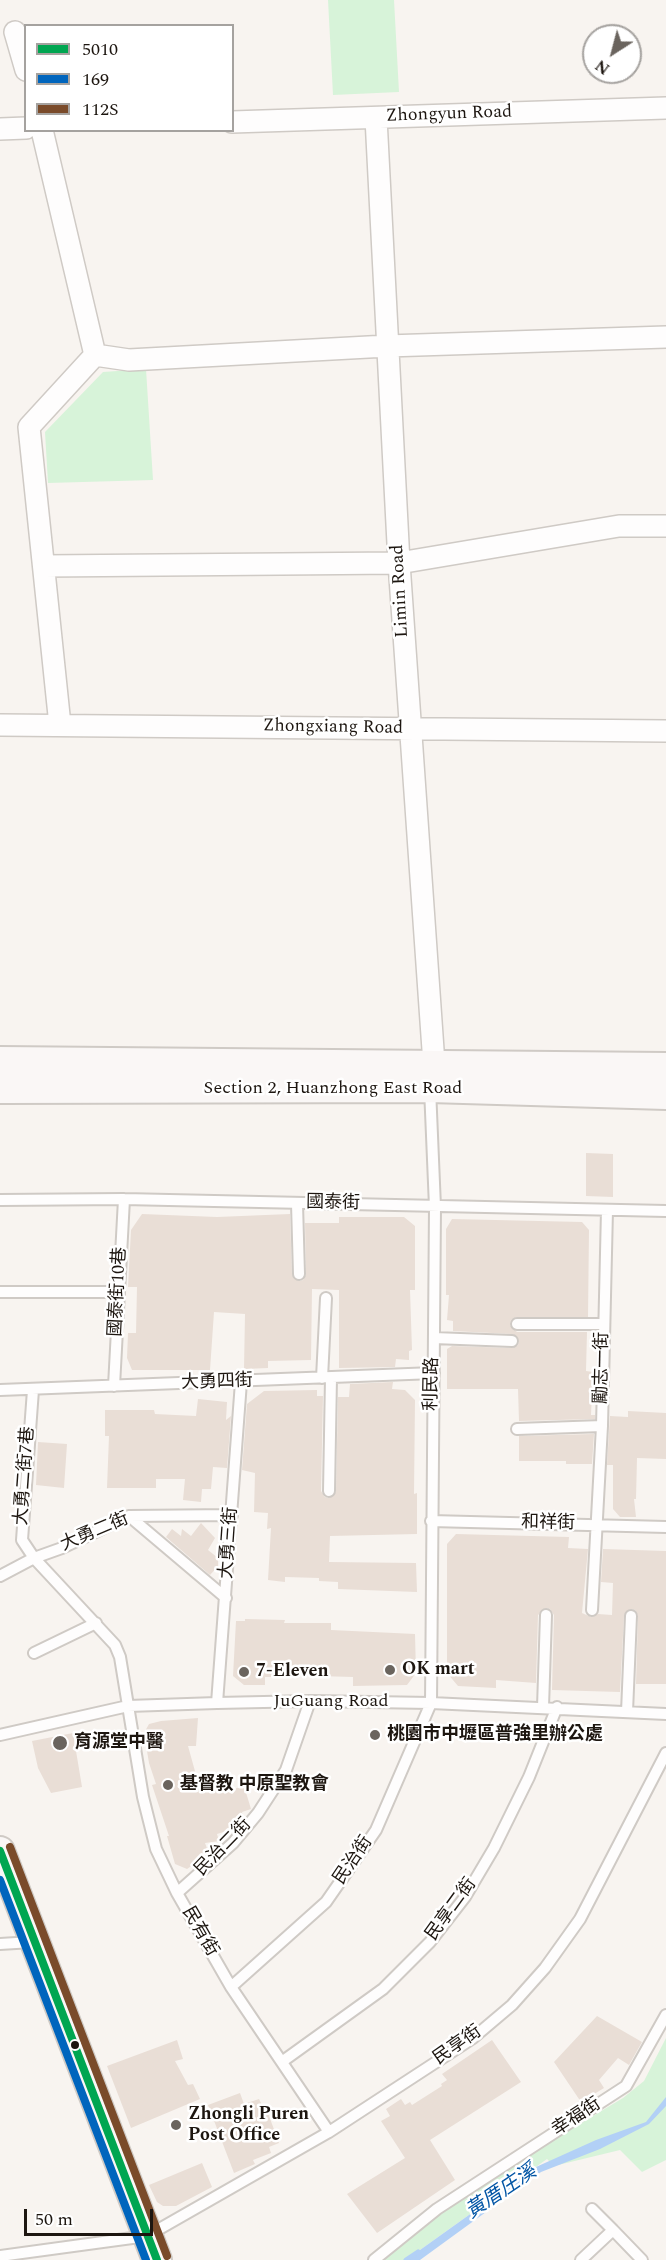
<!DOCTYPE html>
<html>
<head>
<meta charset="utf-8">
<style>
  body { margin:0 }
  #map { position:relative; width:666px; height:2260px; overflow:hidden; background:#f8f4f0; font-family:Spectral,serif }
  canvas { display:block }
  .legend { position:absolute; left:24px; top:24px; width:210px; height:108px; box-sizing:border-box; background:#fff; border:2px solid #a5a29f; margin:0; padding:8px 10px; list-style:none; font-size:18px; color:#1d1610 }
  .legend li { display:flex; align-items:center; gap:12px; height:30px }
  .legend b { width:30px; border:2px solid #a5a29f }
  .north { position:absolute; left:582px; top:24px; width:60px; height:60px; box-sizing:border-box; background:#fff; border:2px solid #a5a29f; border-radius:50%; rotate:216deg; font-size:16px; font-weight:700; line-height:24px; text-align:center; color:#1d1610 }
  .north::after { content:''; display:block; margin:auto; width:21px; height:27px; background:#6a645e; clip-path:polygon(50% 0,100% 100%,50% 72%,0 100%) }
  .scale { position:absolute; left:24px; top:2209px; width:129px; height:27px; box-sizing:border-box; border:3px solid #1d1610; border-top:0; padding-left:8px; font-size:18px; line-height:21px; white-space:nowrap; color:#1d1610; -webkit-text-stroke:4px #fff; paint-order:stroke }
</style>
</head>
<body>
<div id="map">
<canvas width="666" height="2260"></canvas>
<ul class="legend">
<li><b style="height:8px;background:#00a651"></b>5010</li>
<li><b style="height:8px;background:#0065bd"></b>169</li>
<li><b style="height:8px;background:#7a4b2a"></b>112S</li>
</ul>
<div class="north">N</div>
<div class="scale">50 m</div>
</div>
<script>
const context = document.querySelector('canvas').getContext('2d');
context.lineJoin = 'round';
function paint(path, color) { context.fillStyle = color; context.fill(path, 'evenodd'); }
const toPath = rows => new Path2D(rows.map(r => 'M' + r).join(''));
function trace(path, color, width, dash) { context.strokeStyle = color; context.lineWidth = width; context.lineCap = dash ? 'butt' : 'round'; context.setLineDash(dash || []); context.stroke(path); }
function write(font, color, halo, rows, align = 'center') {
  context.font = font + ' Spectral,"Noto Sans TC",serif'; context.lineWidth = 5; context.setLineDash([]); context.textBaseline = 'middle'; context.strokeStyle = halo; context.fillStyle = color; for (const [text, x, y, turn = 0] of rows) {
    context.save(); context.translate(x, y); context.rotate((+turn || 0) * Math.PI / 180); context.textAlign = isNaN(turn) ? turn : align; if (halo) context.strokeText(text, 0, 0); context.fillText(text, 0, 0); context.restore();
  }
}
paint(toPath([
  [328,0,394,0,399,92,333,95],
  [146,369,153,480,48,483,45,432,103,372],
  [666,2038,666,2160,642,2172,620,2150,554,2166,547,2159,406,2260,374,2260,437,2209,623,2098,644,2081]
]), '#d7f3d9');
paint(toPath([
  [666,2097,666,2106,649,2124,600,2149,541,2172,420,2260,406,2260,536,2167,596,2140,646,2122]
]), '#b2d0f6');
trace(toPath([
  [406,2260,418,2252]
]), '#b2d0f6', 5);
paint(toPath([
  [586,1153,613,1154,613,1197,586,1196],
  [142,1214,217,1217,290,1214,292,1274,299,1281,303,1280,306,1274,305,1223,339,1223,339,1217,404,1217,415,1226,415,1290,410,1290,412,1350,409,1351,409,1360,396,1359,395,1367,339,1368,339,1290,312,1289,311,1360,268,1361,268,1368,244,1369,245,1314,214,1312,210,1370,132,1370,127,1358,128,1333,136,1333,137,1287,128,1287,131,1230],
  [452,1219,582,1222,589,1230,588,1317,517,1317,511,1320,510,1325,517,1332,587,1332,586,1371,593,1372,591,1415,595,1415,595,1419,519,1421,518,1389,447,1389,447,1349,452,1346,512,1348,518,1345,519,1341,512,1334,453,1331,453,1321,447,1320,449,1295,446,1295,446,1229],
  [393,1382,392,1389,405,1390,415,1400,414,1494,417,1493,417,1534,330,1536,329,1562,416,1563,417,1592,338,1589,338,1582,319,1581,319,1578,285,1577,285,1582,268,1580,271,1528,267,1529,268,1513,254,1512,255,1473,242,1470,247,1404,264,1391,317,1390,317,1396,323,1396,321,1491,325,1497,329,1498,336,1491,338,1397,349,1397,350,1384],
  [198,1399,227,1402,226,1420,231,1416,227,1468,213,1467,211,1489,202,1489,201,1502,183,1500,185,1479,156,1479,156,1488,107,1488,109,1436,105,1436,105,1410,154,1410,155,1414,196,1416],
  [628,1411,666,1413,666,1459,637,1458,636,1499,634,1499,636,1517,620,1517,613,1509,613,1465,607,1465,610,1416,628,1417],
  [594,1434,592,1464,566,1464,566,1461,519,1461,519,1436],
  [38,1442,67,1444,64,1488,36,1485],
  [201,1523,215,1538,208,1550,218,1558,218,1566,210,1575,166,1537,172,1529,181,1536,182,1529,191,1536],
  [456,1534,569,1537,568,1548,588,1549,582,1613,591,1617,598,1614,612,1615,613,1583,601,1582,603,1549,666,1551,666,1684,636,1684,638,1616,635,1610,631,1609,624,1616,620,1692,552,1690,554,1615,550,1609,546,1608,538,1615,536,1683,496,1680,496,1688,458,1686,447,1673,447,1544],
  [245,1619,285,1620,284,1623,331,1623,331,1630,415,1634,416,1673,407,1685,353,1686,353,1677,283,1675,283,1677,265,1677,265,1685,244,1685,233,1676,236,1621,245,1621],
  [198,1718,196,1746,188,1746,198,1782,224,1774,230,1790,244,1786,251,1809,242,1812,243,1817,232,1822,233,1829,217,1834,219,1841,205,1843,209,1854,187,1869,175,1864,167,1836,169,1836,152,1785,156,1784,149,1763,144,1733,149,1724,161,1721],
  [73,1733,82,1787,51,1793,38,1768,32,1741],
  [597,2016,642,2042,629,2065,618,2058,599,2080,604,2088,581,2102,554,2062],
  [177,2040,183,2059,175,2061,188,2085,193,2084,200,2099,131,2128,107,2066],
  [492,2040,521,2082,430,2140,455,2180,377,2233,347,2194,405,2158,381,2121,390,2116,386,2109,401,2099,405,2105,410,2102,412,2105,442,2086,441,2084,447,2080,442,2074],
  [240,2093,244,2104,259,2099,262,2105,265,2105,279,2143,269,2147,271,2153,253,2160,255,2164,234,2173,208,2105],
  [202,2163,212,2187,176,2206,163,2206,157,2202,149,2185]
]), '#e9ded6');
const lane = toPath([
  [0,1200,124,1199,666,1211],
  [297,1204,299,1274],
  [0,1292,119,1292],
  [517,1324,604,1324],
  [434,1338,512,1341],
  [322,1378,326,1298],
  [114,1386,124,1199],
  [0,1390,434,1373],
  [33,1390,22,1540,34,1558,115,1645,120,1657,143,1797,156,1849,177,1893,231,1987,329,2132],
  [517,1429,602,1426],
  [329,1491,331,1378],
  [129,1516,226,1598],
  [431,1521,666,1527],
  [0,1576,34,1558,62,1548,129,1516,232,1515],
  [592,1610,602,1426,607,1210],
  [34,1653,96,1623],
  [217,1703,241,1382],
  [543,1707,546,1615],
  [627,1712,631,1616],
  [0,1735,128,1706,217,1703,310,1701,431,1703,666,1714],
  [177,1893,233,1843,258,1813,286,1770,310,1701],
  [0,1944,32,1942],
  [231,1987,326,1902,376,1830,431,1703,435,1207,430,1088],
  [283,2061,383,1989,430,1942,465,1897,494,1848,529,1777,557,1707],
  [592,2209,613,2230],
  [0,2256,147,2236,329,2132,473,2038,512,2005,545,1968,580,1919,666,1753],
  [374,2260,437,2209,626,2086,666,2015],
  [581,2260,613,2230,642,2260]
]);
const street = toPath([
  [15,32,26,70],
  [376,118,399,563,434,1064],
  [232,122,666,108],
  [0,129,26,128],
  [42,130,95,355,29,427,60,725],
  [95,355,129,360,387,346,666,337],
  [44,566,399,563,619,526,666,526],
  [0,725,666,731]
]);
const secondary = toPath([
  [0,1061,666,1067],
  [0,1089,430,1088,666,1095],
  [0,1851,157,2260]
]);
trace(lane, '#cfcac5', 14);
trace(street, '#cfcac5', 24);
trace(secondary, '#cfcac5', 32);
trace(lane, '#fefdfd', 10);
trace(street, '#fefdfd', 21);
trace(secondary, '#faf7f6', 28);
trace(toPath([
  [0,1851,157,2260]
]), '#00a651', 8);
trace(toPath([
  [0,1880,146,2260]
]), '#0065bd', 8);
trace(toPath([
  [10,1847,167,2256]
]), '#7a4b2a', 8);
for (const [x, y, r, color] of [
  [390,1670,6,"#6a645e"],
  [244,1672,6,"#6a645e"],
  [375,1735,6,"#6a645e"],
  [60,1743,8,"#6a645e"],
  [168,1785,6,"#6a645e"],
  [75,2045,5,"#1d1610"],
  [176,2125,6,"#6a645e"]
]) { const dot = new Path2D(); dot.arc(x, y, r, 0, 2 * Math.PI); context.fillStyle = color; context.fill(dot); trace(dot, '#fff', 2); }
write('18px', '#1d1610', '#fff', [
  ["Zhongyun Road",449,115,-2],
  ["Limin Road",401,591,-93],
  ["Zhongxiang Road",333,728,1],
  ["Section 2, Huanzhong East Road",333,1089],
  ["國泰街",333,1204,1],
  ["國泰街10巷",119,1292,-87],
  ["勵志一街",603,1368,-89],
  ["大勇四街",217,1383,-2],
  ["利民路",433,1384,-89],
  ["大勇二街7巷",26,1476,-86],
  ["和祥街",548,1524,1],
  ["大勇二街",95,1533,-23],
  ["大勇三街",230,1543,-86],
  ["JuGuang Road",331,1702],
  ["民治二街",224,1848,-46],
  ["民治街",354,1861,-56],
  ["民享二街",452,1910,-54],
  ["民有街",199,1932,60],
  ["民享街",458,2046,-35],
  ["幸福街",577,2118,-33]
]);
write('bold 18px', '#1d1610', '#fff', [
  ["OK mart",402,1670],
  ["7-Eleven",256,1672],
  ["桃園市中壢區普強里辦公處",387,1735],
  ["育源堂中醫",74,1743],
  ["基督教 中原聖教會",180,1785],
  ["Zhongli Puren",188,2115],
  ["Post Office",188,2136]
], 'left');
write('italic 20px', '#0155a5', '#fff', [
  ["黃厝庄溪",502,2193,-34]
]);
</script>
</body>
</html>
